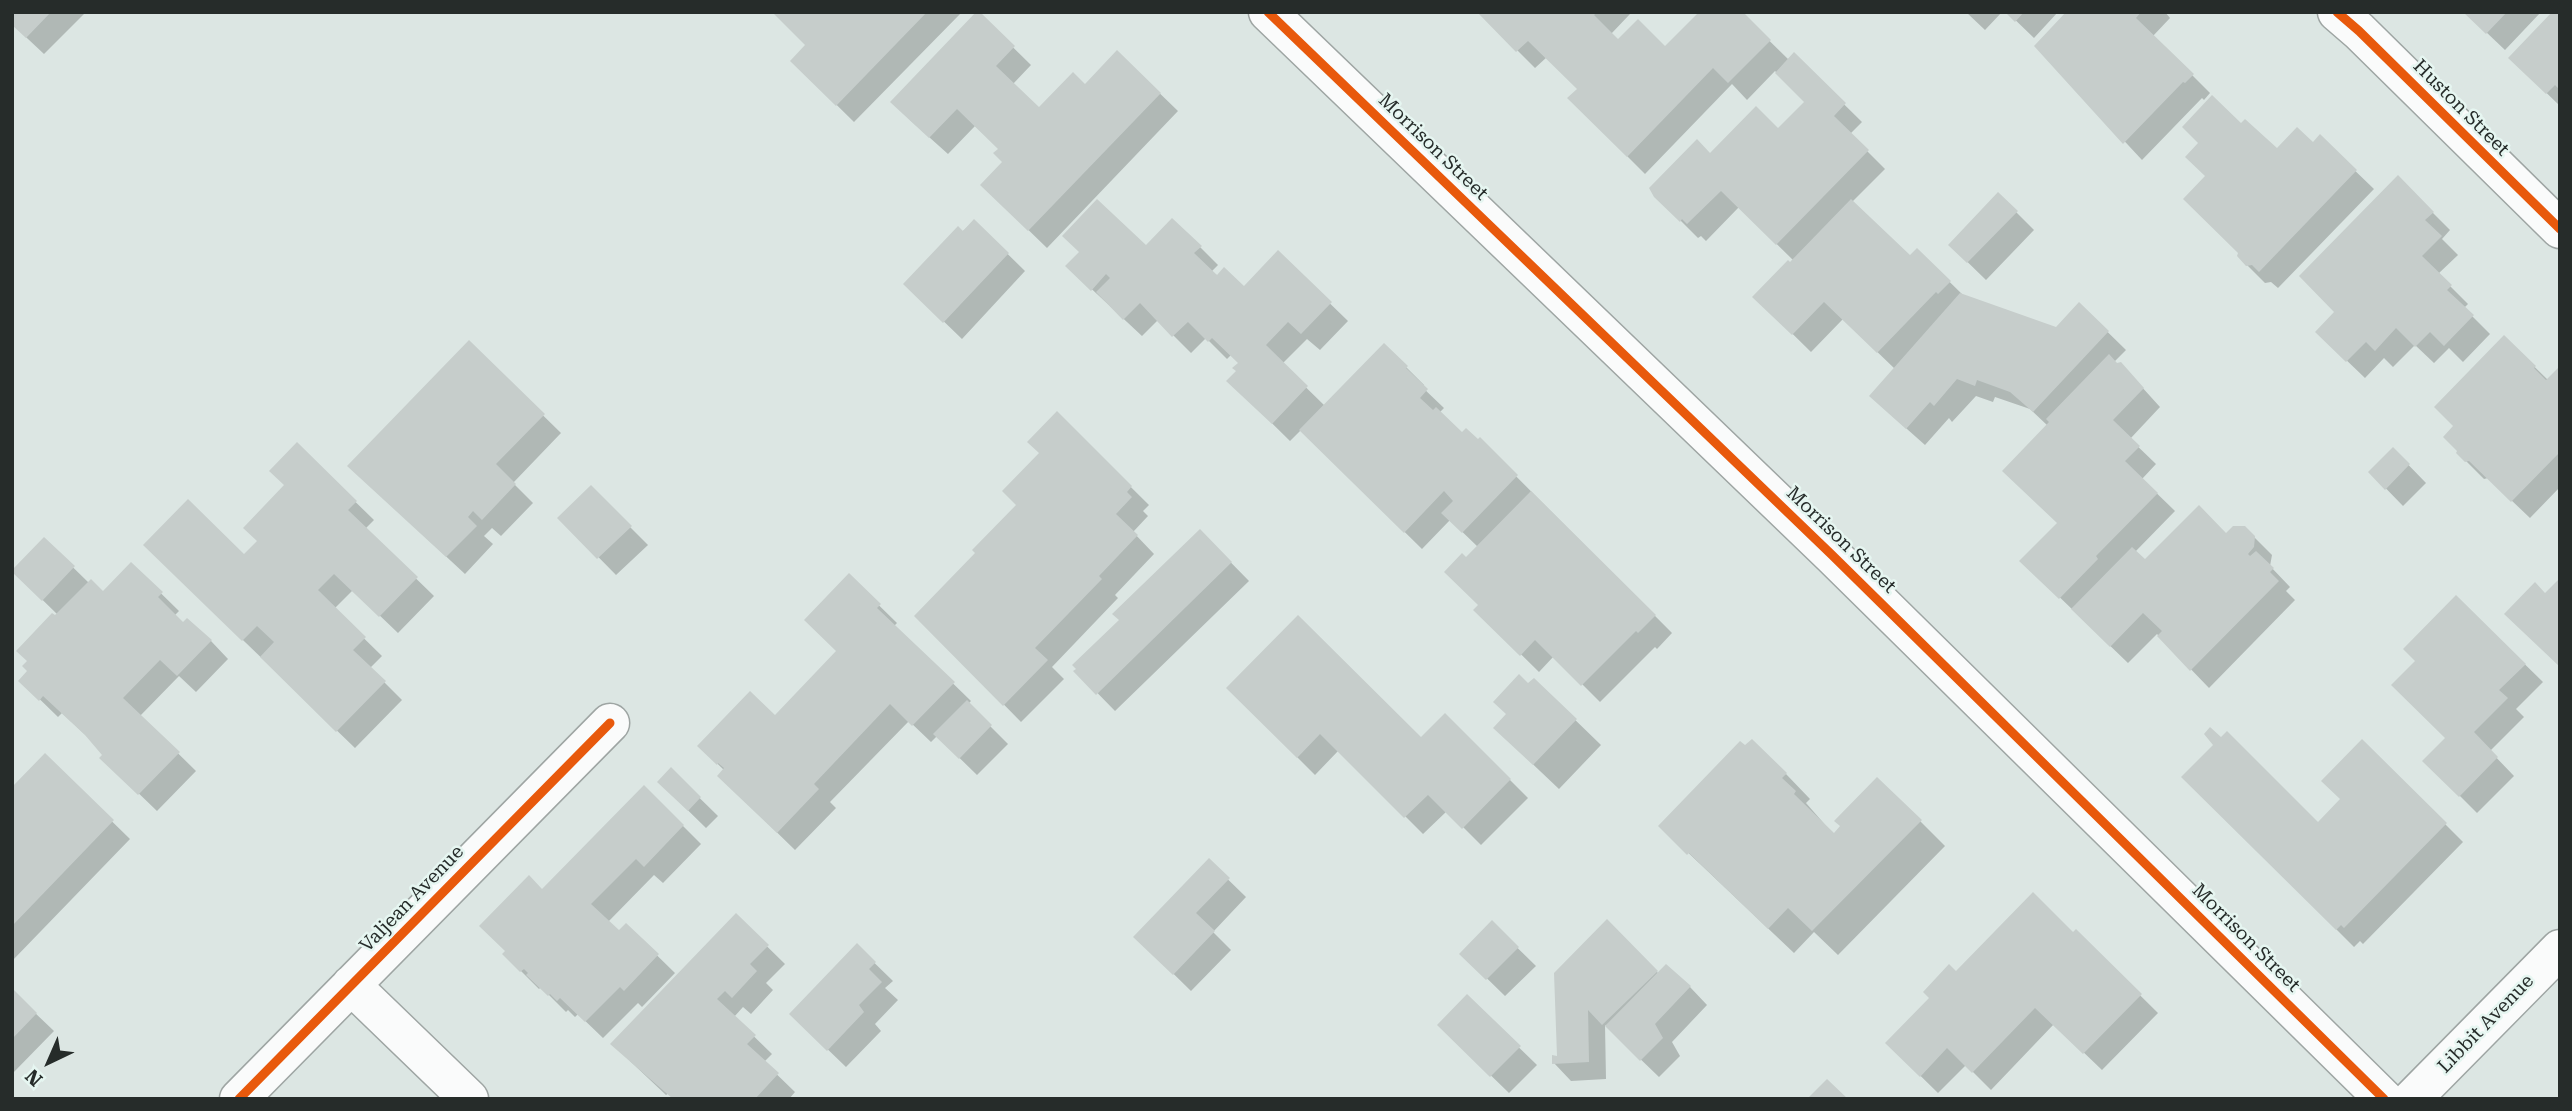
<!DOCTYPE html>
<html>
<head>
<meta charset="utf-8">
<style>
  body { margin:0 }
  #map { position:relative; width:2572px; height:1111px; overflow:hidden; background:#dce6e3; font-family:"Roboto Serif",serif }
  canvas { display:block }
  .frame { position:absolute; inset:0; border:14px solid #262c2a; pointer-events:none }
  .north { position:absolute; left:14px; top:1027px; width:70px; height:70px; -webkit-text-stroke:5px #e6f6f1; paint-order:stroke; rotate:224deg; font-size:19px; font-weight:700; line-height:28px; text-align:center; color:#262c2a }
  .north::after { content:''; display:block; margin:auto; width:24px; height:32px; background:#262c2a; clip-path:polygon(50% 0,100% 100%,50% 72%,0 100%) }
</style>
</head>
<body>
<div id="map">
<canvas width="2572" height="1111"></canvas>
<div class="frame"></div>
<div class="north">N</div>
</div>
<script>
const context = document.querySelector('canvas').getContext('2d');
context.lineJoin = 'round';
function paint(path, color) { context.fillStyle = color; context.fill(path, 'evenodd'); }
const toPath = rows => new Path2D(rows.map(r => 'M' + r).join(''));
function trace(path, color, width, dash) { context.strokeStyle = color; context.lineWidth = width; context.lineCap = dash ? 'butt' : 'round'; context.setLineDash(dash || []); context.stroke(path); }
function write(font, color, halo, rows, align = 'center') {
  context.font = font + ' "Roboto Serif",serif'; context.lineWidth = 5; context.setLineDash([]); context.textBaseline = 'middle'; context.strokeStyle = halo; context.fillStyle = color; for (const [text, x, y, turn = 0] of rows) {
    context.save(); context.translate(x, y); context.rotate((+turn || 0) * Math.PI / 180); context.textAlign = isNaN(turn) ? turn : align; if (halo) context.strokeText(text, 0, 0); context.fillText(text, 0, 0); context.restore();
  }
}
paint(toPath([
  [12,12,86,12,44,54,12,24],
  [774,12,962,12,854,122,792,61,808,45],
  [1479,12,1628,12,1630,14,1611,34,1618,41,1665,49,1740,12,1789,60,1794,55,1862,122,1850,134,1885,169,1852,202,1910,258,1917,250,1964,296,2057,329,2079,304,2126,350,2114,362,2117,365,2121,364,2160,407,2130,439,2156,464,2142,479,2175,511,2135,552,2145,562,2245,528,2272,555,2270,566,2290,587,2286,591,2295,600,2209,688,2157,634,2128,663,2022,561,2059,524,2048,426,2030,409,1995,397,1993,402,1976,396,1952,422,1949,418,1925,445,1889,413,1895,369,1843,319,1811,352,1755,297,1794,261,1739,207,1706,241,1701,236,1698,238,1656,196,1711,155,1778,130,1806,102,1775,71,1747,100,1732,84,1645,174,1569,98,1579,89,1547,57,1535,68],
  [1966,12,2002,12,1985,30],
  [2007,12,2058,12,2034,38],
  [2068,12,2165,12,2170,18,2153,36,2210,93,2204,100,2202,98,2142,160,2036,46],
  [2465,12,2541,12,2505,50],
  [2560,12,2560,106,2528,75],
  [978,13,1031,65,1013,84,1039,110,1085,87,1117,52,1178,111,1047,248,982,185,1004,162,1000,149,975,126,948,154,910,120],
  [2241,125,2277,150,2313,144,2320,137,2374,189,2278,288,2271,282,2265,283,2247,265,2207,177],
  [2398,178,2450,230,2442,239,2458,255,2438,274,2468,304,2464,308,2490,334,2463,362,2449,348,2434,363,2415,345,2393,367,2384,358,2365,378,2317,332,2337,312],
  [1999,195,2034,230,1986,280,1950,245],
  [1173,220,1218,265,1211,272,1244,289,1278,253,1348,321,1320,350,1307,339,1282,364,1325,406,1384,345,1424,385,1422,387,1444,408,1439,413,1462,434,1478,442,1480,440,1672,633,1657,649,1655,647,1600,702,1554,656,1539,672,1476,610,1480,605,1466,559,1478,547,1450,520,1422,549,1301,430,1290,441,1229,381,1238,372,1240,363,1231,355,1227,359,1206,338,1191,353,1158,320,1142,336,1067,266,1146,248],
  [974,221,1025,271,962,339,905,284],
  [2504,337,2549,381,2560,370,2560,487,2530,518,2488,478,2484,479,2458,453,2456,426],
  [469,343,561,433,513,483,533,503,501,536,492,528,484,536,493,544,465,574,367,483],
  [1057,414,1149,505,1143,511,1148,516,1133,532,1154,554,1115,595,1118,598,1052,667,1064,679,1021,722,917,616,977,553,1018,506],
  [297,445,374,520,365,529,434,596,398,633,353,590,334,609,382,656,370,668,402,700,355,748,163,563,244,557,259,542,286,486],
  [2393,449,2426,483,2403,506,2370,472],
  [591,488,648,545,616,575,560,518],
  [1200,531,1249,581,1115,711,1076,671],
  [44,539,89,583,103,593,131,564,179,611,174,616,183,624,211,641,228,659,196,692,179,676,140,716,196,771,157,811,102,758,105,755,93,742,62,713,58,717,21,681,30,671,58,615,13,571],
  [849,576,897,623,894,626,971,701,968,704,1008,744,977,775,937,736,931,742,909,721,830,802,836,808,795,850,719,776,724,770,699,746,775,717,838,651],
  [2456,597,2543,682,2516,709,2524,717,2490,751,2514,776,2477,813,2425,761,2447,738,2417,661],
  [1534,680,1601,745,1559,789,1521,753,1529,686],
  [1228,688,1421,739,1445,715,1528,798,1481,845,1447,811,1423,834,1339,750,1315,775],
  [2362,741,2463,842,2363,944,2360,941,2354,947,2184,777,2318,824,2342,800],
  [45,756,130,839,12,961,12,789],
  [671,770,718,816,706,828,659,782],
  [1786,774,1810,799,1806,803,1834,835,1920,821,1945,846,1838,955,1814,932,1794,953,1660,826],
  [644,787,701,844,663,883,654,875,608,922,619,933,626,925,675,973,642,1007,638,1003,603,1038,578,1014,575,1017,568,1010,566,1012,541,987,539,989,504,954,542,891],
  [1209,861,1246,897,1213,932,1231,950,1191,991,1136,937],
  [736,916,785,964,766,983,773,990,751,1014,743,1007,734,1017,772,1054,764,1062,795,1092,789,1099,675,1099,669,1093,666,1095,630,1061],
  [1607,922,1659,974,1690,987,1707,1005,1672,1042,1680,1056,1659,1077,1605,1025,1606,1079,1571,1081,1554,1063,1559,1058],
  [1492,923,1536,966,1505,996,1462,954],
  [2076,932,2158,1013,2102,1070,2054,1024,1991,1090,1966,1065,1938,1093,1887,1043],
  [857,946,893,981,885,988,898,1000,875,1024,881,1031,846,1067,791,1014],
  [12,991,54,1031,12,1074],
  [1467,997,1537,1065,1509,1093,1439,1025]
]), '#0003');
paint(toPath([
  [12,12,51,12,26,38,12,25],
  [772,12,927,12,836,106,790,61,805,45],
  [976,12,980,12,1015,46,996,66,1039,107,1073,72,1085,84,1117,50,1161,93,1028,231,980,185,1002,162,993,153,998,149,957,109,929,138,890,102],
  [1477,12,1597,12,1594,15,1618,39,1638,19,1665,46,1699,12,1743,12,1771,40,1728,83,1713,68,1627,157,1567,98,1577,89,1528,41,1516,52],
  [2005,12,2024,12,2015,22],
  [2066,12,2141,12,2136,18,2194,74,2185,83,2183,82,2123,144,2034,46],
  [2463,12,2507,12,2486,34],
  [2552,12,2560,12,2560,90,2555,85,2546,94,2508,58],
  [1794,52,1846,103,1834,116,1869,150,1776,245,1721,191,1687,224,1682,219,1680,222,1654,197,1649,188,1697,139,1710,153,1756,106,1778,128,1804,102,1775,73],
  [2212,95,2241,123,2245,119,2277,148,2297,127,2313,142,2320,134,2357,170,2259,272,2252,265,2246,266,2237,256,2238,253,2183,199,2205,176,2185,157,2198,143,2182,127],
  [2398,175,2434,212,2425,220,2442,236,2422,256,2452,285,2447,290,2474,315,2444,346,2430,332,2415,347,2396,328,2375,351,2366,342,2346,362,2315,332,2334,312,2299,276],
  [1998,192,2018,211,1967,263,1948,245],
  [1097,199,1146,245,1172,218,1202,246,1194,253,1217,275,1224,267,1244,286,1278,250,1332,302,1301,334,1288,322,1266,345,1308,386,1272,424,1226,381,1236,371,1232,368,1238,363,1212,338,1208,342,1188,322,1172,337,1140,303,1123,320,1096,292,1110,278,1106,274,1091,291,1065,266,1079,252,1062,236],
  [1851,199,1910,255,1917,248,1951,281,1938,294,1936,292,1877,353,1824,302,1792,335,1752,297,1788,260,1790,262],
  [974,219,1009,253,943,323,903,284,958,226,963,231],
  [1960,293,2056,327,2079,302,2109,331,2033,412,2010,392,1977,380,1975,386,1957,379,1934,406,1930,402,1906,429,1869,396],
  [2504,335,2536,366,2534,368,2546,380,2560,366,2560,452,2511,502,2469,461,2465,462,2456,453,2457,451,2443,437,2453,426,2434,407],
  [469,340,545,414,496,464,516,484,482,520,473,511,468,517,477,526,446,557,347,466],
  [1384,343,1408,366,1406,368,1428,389,1420,398,1433,410,1436,407,1462,432,1466,428,1478,439,1480,437,1518,475,1462,533,1441,513,1453,501,1444,491,1404,533,1299,430],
  [2109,354,2117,363,2121,362,2144,388,2113,420,2140,446,2125,461,2158,493,2096,556,2098,559,2059,599,2019,561,2057,523,2002,471,2049,422,2046,419],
  [1057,411,1132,486,1127,492,1132,497,1116,514,1138,535,1099,576,1102,579,1035,648,1048,660,1003,706,914,616,975,553,972,550,1016,505,1002,491,1039,453,1027,442],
  [297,442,357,501,348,510,418,577,379,617,334,574,318,590,366,637,353,650,386,681,336,732,260,657,274,642,257,626,242,641,143,545,188,499,244,554,257,541,243,528,284,485,269,471],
  [2393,447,2410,464,2385,490,2368,472],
  [591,485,632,526,597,559,557,518],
  [1531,491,1656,615,1638,633,1636,631,1581,686,1535,640,1520,656,1473,610,1478,605,1444,572,1462,553,1466,557],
  [2199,505,2226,533,2233,526,2245,526,2255,536,2254,547,2248,554,2250,556,2256,551,2274,568,2270,572,2279,581,2190,671,2157,636,2162,631,2143,613,2110,647,2071,609,2132,547,2145,559],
  [1200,529,1232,562,1096,695,1073,671,1076,669,1072,665,1119,620,1112,614],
  [44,537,75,566,42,601,12,572,12,570],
  [131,562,163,592,158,597,183,622,187,618,212,640,177,676,160,660,123,698,180,752,138,795,99,758,102,755,85,735,43,696,39,701,18,681,27,671,22,666,27,661,16,651,52,613,55,615,91,579,103,591],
  [849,573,881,604,877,608,955,682,912,726,890,704,814,784,819,789,777,833,717,776,724,768,718,763,717,765,697,746,750,691,775,715,836,651,804,620],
  [2560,578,2560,667,2504,614,2535,582,2545,593],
  [2456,595,2526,664,2499,690,2508,698,2474,732,2498,757,2459,797,2422,761,2445,738,2391,685,2415,661,2403,649],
  [1298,615,1421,737,1445,713,1511,779,1462,829,1428,795,1404,818,1320,734,1297,758,1226,688],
  [1519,674,1528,683,1534,678,1577,719,1533,765,1493,728,1506,714,1493,702],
  [967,700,992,725,959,759,933,734],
  [2210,727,2221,737,2227,731,2318,822,2340,799,2321,781,2362,739,2447,823,2344,928,2341,925,2336,930,2181,777,2213,745,2204,734],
  [1752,739,1787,773,1782,778,1796,791,1794,794,1834,833,1840,826,1834,821,1877,777,1922,820,1812,931,1788,908,1768,929,1689,853,1687,855,1658,826,1740,741,1745,745],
  [45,753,114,820,12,926,12,787],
  [671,767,701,797,688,811,657,782],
  [644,785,684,825,644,867,636,859,591,904,619,930,626,923,659,954,624,991,620,987,585,1022,560,998,557,1001,550,994,548,996,526,975,528,973,524,969,520,972,502,954,505,951,479,926,529,875,542,889],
  [1209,858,1230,878,1196,913,1215,931,1173,975,1133,937],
  [2033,892,2073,932,2076,929,2142,994,2083,1054,2035,1008,1972,1073,1947,1048,1920,1077,1885,1043,1929,998,1923,992,1949,964,1956,971],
  [736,913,769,945,750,964,757,971,732,998,725,991,717,999,756,1035,747,1044,779,1073,755,1099,673,1099,610,1044],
  [1607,919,1658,971,1602,1025,1588,1010,1589,1062,1552,1064,1552,1055,1557,1056,1554,973],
  [1492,920,1519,947,1486,980,1459,954],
  [857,943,876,962,869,969,882,982,859,1005,864,1012,827,1051,789,1014],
  [1666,964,1691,986,1655,1024,1663,1038,1640,1061,1605,1026],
  [12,988,37,1013,12,1039],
  [1467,994,1521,1046,1490,1077,1437,1025],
  [1827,1079,1848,1099,1807,1099]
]), '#c6cdcb');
const minor = toPath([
  [1268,12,1832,555,2384,1099],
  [2337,12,2359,31,2560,229],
  [351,985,469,1099],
  [239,1099,610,723]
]);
const tertiary = toPath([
  [2412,1099,2560,949]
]);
trace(minor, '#9ea5a3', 41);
trace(tertiary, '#9ea5a3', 41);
trace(minor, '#fafbfb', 38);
trace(tertiary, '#fafbfb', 38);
trace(toPath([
  [1268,12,1832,555,2384,1099],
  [2337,12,2359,31,2560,229],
  [239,1099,610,723]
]), '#e8590c', 9);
write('19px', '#262c2a', '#e6f6f1', [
  ["Huston Street",2461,108,45],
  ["Morrison Street",1433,147,44],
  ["Morrison Street",1841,540,44],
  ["Valjean Avenue",412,899,-46],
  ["Morrison Street",2246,938,45],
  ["Libbit Avenue",2486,1024,-46]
]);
</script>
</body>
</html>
